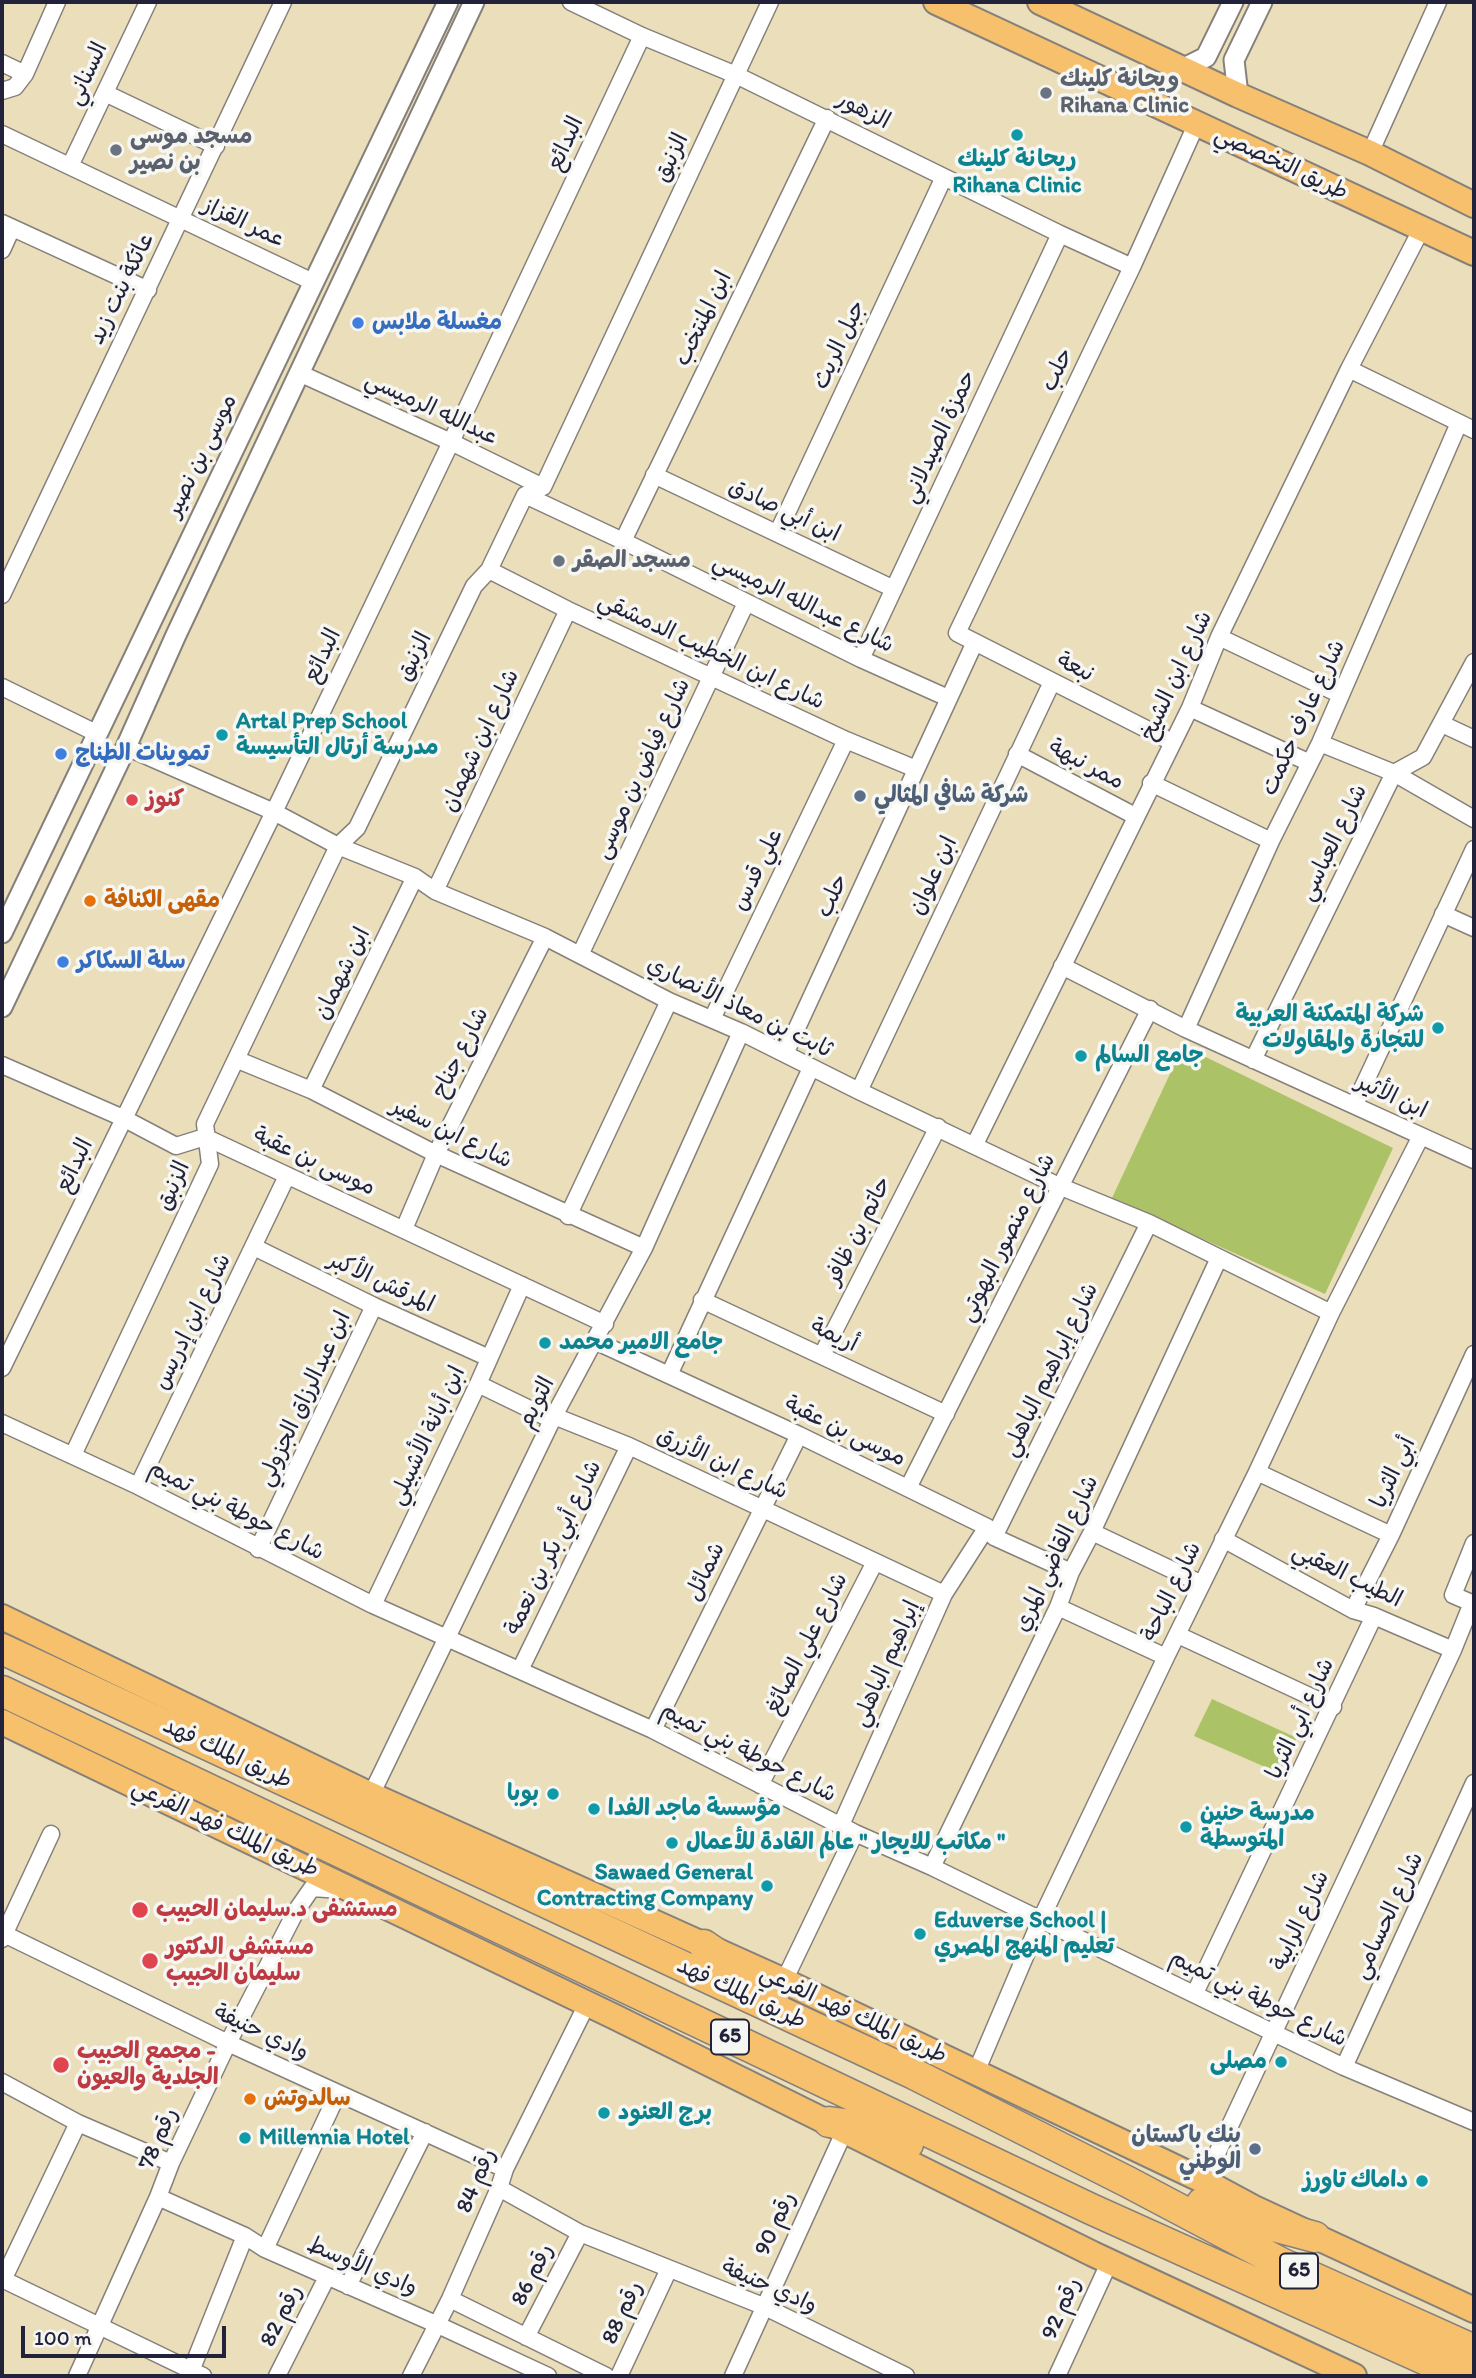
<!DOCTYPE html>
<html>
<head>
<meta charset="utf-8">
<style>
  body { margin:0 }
  #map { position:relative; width:1476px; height:2378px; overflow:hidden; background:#ebdebb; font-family:Itim,sans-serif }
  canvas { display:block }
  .frame { position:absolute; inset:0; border:4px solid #22223b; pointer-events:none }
  .scale { position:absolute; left:21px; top:2326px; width:205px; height:32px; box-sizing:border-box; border:4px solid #22223b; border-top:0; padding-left:9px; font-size:21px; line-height:24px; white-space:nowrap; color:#22223b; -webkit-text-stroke:5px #f6f6f2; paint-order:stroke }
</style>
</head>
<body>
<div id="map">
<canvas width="1476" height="2378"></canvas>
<div class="frame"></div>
<div class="scale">100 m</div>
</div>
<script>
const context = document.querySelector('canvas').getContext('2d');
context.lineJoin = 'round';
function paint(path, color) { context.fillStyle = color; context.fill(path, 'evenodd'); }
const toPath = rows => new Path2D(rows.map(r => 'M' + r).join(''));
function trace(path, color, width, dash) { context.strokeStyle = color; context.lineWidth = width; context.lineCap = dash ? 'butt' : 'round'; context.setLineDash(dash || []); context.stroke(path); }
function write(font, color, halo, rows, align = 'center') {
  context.font = font + ' Itim,"Playpen Sans Arabic",sans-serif'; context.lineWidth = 7; context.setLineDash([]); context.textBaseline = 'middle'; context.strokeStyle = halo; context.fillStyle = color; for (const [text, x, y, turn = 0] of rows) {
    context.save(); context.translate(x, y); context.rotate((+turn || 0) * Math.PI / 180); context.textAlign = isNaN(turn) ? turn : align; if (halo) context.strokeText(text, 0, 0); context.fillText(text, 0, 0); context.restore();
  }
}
paint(toPath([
  [1183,1046,1393,1148,1325,1294,1112,1198],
  [1212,1699,1297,1738,1279,1773,1194,1736]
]), '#acc266');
const minor = toPath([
  [571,2,642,36,736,75,1060,234,1132,267],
  [2,63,25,74],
  [2,91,15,87,25,74,57,2],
  [105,93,216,146],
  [2,134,313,282],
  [1370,153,1438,2],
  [70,166,148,2],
  [2,223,148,290],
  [2,250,12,228],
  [1349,369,1474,430],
  [299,373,451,442,543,487],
  [654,475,894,589],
  [525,495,623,541,861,659,948,698],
  [778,532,944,177],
  [623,541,827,118],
  [489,570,568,610,846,740,916,769],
  [2,595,283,2],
  [1219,637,1341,695],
  [861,659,1060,234],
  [2,687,96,733],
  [1190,708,1310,763],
  [1442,724,1474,739],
  [1172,742,957,633,1132,267,1196,125],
  [1320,743,1394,773,1474,819],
  [126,747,274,812,338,846,415,877,435,891,545,937,669,1001,741,1032,859,1091,1059,1186,1149,1223,1331,1313],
  [1017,754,1135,816],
  [1151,783,1271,841],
  [435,891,568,610],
  [1443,914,1474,928],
  [580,955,746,603],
  [1062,966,1186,1029,1474,1160],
  [712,1019,846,740],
  [1186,1029,1271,841,1320,743,1459,423],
  [785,1054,975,642],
  [238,1060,311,1090,436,1154,644,1248],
  [1253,1060,1394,773,1423,757,1474,662],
  [2,1065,123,1118,176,1146,205,1137,605,1324],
  [311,1090,415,877],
  [859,1091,1052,682],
  [1355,1104,1474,849],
  [975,1144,1190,708,1219,637,1349,369,1422,228],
  [568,1216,669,1001],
  [404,1229,436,1154,545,937],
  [254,1247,374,1306,489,1358],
  [702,1300,946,1414],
  [595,1341,799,1435,987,1527,994,1537,1071,1572],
  [822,1355,938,1127],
  [2,1368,274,812,451,442,642,36],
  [669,1375,811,1068],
  [478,1384,544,1416,554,1416,629,1446,944,1594],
  [2,1423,138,1486,373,1605,653,1730,855,1833,932,1867,1344,2067,1474,2122],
  [73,1455,210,1164,205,1124,338,846,357,828,474,586,489,570,525,495,543,487,770,2],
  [1257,1472,1391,1535],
  [138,1486,287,1176],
  [908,1488,1150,1009],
  [1092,1532,1202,1584],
  [994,1537,1149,1223],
  [1223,1539,1353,1610,1374,1616,1453,1650],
  [1474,1543,1453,1595,1474,1604],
  [258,1549,374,1306],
  [373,1605,478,1384,522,1285],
  [1058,1607,1166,1657],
  [1353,1610,1391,1535,1474,1354],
  [1178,1635,1333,1707],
  [520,1670,629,1446],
  [653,1730,799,1435],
  [760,1785,875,1562],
  [371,1795,554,1416,644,1248,741,1032],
  [841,1825,944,1594,987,1527],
  [932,1867,1058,1607,1071,1572,1092,1532,1219,1258],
  [2,1933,228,2043,505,2169],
  [2,1939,51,1834],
  [784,1981,855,1833],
  [1195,1993,1374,1616],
  [1344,2067,1474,1783],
  [976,2072,1041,1919,1166,1657,1257,1472,1331,1313,1421,1136],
  [2,2082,78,2123,171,2163],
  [1204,2181,1453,1650,1472,1603],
  [499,2188,580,2233,763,2306,906,2376],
  [158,2197,245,2236,265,2249,438,2325,548,2376],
  [265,2249,338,2093],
  [2,2279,203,2376],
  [3,2280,78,2123],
  [348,2286,425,2132],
  [450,2299,606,2376],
  [526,2337,580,2233],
  [191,2371,245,2236],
  [77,2376,158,2197,171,2163,228,2043,296,1911,312,1888,341,1890],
  [277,2376,327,2277],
  [411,2376,450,2299,499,2188,505,2169,587,2004],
  [619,2376,669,2269],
  [733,2376,845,2130],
  [1057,2376,1110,2261]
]);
const tertiary = toPath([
  [1182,69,1206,57,1233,2],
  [1238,95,1234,60,1262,2],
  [2,933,448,2],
  [2,1007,126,747,176,635,474,2]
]);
const primary = toPath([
  [936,2,1474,253],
  [1040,2,1238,95,1370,153,1474,205],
  [2,1617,369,1794,782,1980,1204,2181,1256,2209,1474,2310],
  [2,1722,615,2017,1093,2254,1354,2376]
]);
const motorway = toPath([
  [2,1649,914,2074,1128,2182,1283,2264,1474,2350],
  [2,1691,1091,2209,1462,2376],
  [704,1945,774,1993],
  [829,2122,875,2128,908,2144],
  [1202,2203,1232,2215,1315,2237]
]);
trace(minor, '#86807b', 19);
trace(tertiary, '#86807b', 23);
trace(primary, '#86807b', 28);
trace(motorway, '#86807b', 33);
trace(minor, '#fff', 16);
trace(tertiary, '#fff', 19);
trace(primary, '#f7c06c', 24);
trace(motorway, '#f7c06c', 30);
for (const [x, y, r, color] of [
  [1046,93,7,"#6b7280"],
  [1017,135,7,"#0f9aa8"],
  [116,150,7,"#6b7280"],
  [358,323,7,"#3f7fe0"],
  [559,561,7,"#6b7280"],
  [222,735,7,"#0f9aa8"],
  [61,754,7,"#3f7fe0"],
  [860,796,7,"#5c6f8a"],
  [132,800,7,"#e0444e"],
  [90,901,7,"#e8710a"],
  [63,962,7,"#3f7fe0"],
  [1438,1028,7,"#0f9aa8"],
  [1081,1056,7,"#0f9aa8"],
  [545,1343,7,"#0f9aa8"],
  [553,1794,7,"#0f9aa8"],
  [594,1809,7,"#0f9aa8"],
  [1186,1827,7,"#0f9aa8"],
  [672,1843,7,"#0f9aa8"],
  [767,1886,7,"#0f9aa8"],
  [140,1910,9,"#e0444e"],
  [920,1934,7,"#0f9aa8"],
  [150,1961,9,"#e0444e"],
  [1281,2062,7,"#0f9aa8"],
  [61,2065,9,"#e0444e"],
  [250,2099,7,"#e8710a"],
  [604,2113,7,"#0f9aa8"],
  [245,2138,7,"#0f9aa8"],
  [1255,2149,7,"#5c6f8a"],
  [1422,2181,7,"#0f9aa8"]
]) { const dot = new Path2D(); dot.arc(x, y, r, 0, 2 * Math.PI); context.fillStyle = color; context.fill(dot); trace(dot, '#f6f6f2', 2.5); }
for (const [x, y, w] of [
  [730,2037,38],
  [1299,2271,38]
]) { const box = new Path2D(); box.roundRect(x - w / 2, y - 17.5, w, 35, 5); context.fillStyle = '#f6f6f2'; context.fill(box); trace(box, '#22223b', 2); }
write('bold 21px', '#22223b', null, [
  ["65",730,2037],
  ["65",1299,2271]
]);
write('23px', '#22223b', '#f6f6f2', [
  ["السناني",88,74,-65],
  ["الزهور",863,111,27],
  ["البدائع",566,144,-65],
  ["الزنبق",672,158,-65],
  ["طريق التخصصي",1281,164,25],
  ["عمر القزاز",243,223,25],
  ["عاتكة بنت زيد",122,289,-64],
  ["ابن المنتخب",704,319,-64],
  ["جبل الريث",840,345,-65],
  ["حلب",1058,370,-64],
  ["عبدالله الرميسي",431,409,25],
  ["حمزة الصيدلاني",940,437,-65],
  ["موسى بن نصير",202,456,-64],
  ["ابن أبي صادق",784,511,25],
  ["شارع عبدالله الرميسي",803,604,26],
  ["شارع ابن الخطيب الدمشقي",711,652,25],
  ["البدائع",323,656,-64],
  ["الزنبق",415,657,-64],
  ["نبعة",1075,668,27],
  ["شارع ابن الشيخ",1177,676,-65],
  ["شارع عارف حكمت",1304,718,-65],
  ["شارع ابن شهمان",481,741,-65],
  ["ممر نبهة",1086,765,28],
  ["شارع فياض بن موسى",643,769,-65],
  ["شارع العباسي",1334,843,-64],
  ["علي قدس",758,870,-64],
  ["ابن علوان",934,876,-65],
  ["حلب",833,896,-65],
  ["ابن شهمان",343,974,-64],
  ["ثابت بن معاذ الأنصاري",739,1008,26],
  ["شارع جناح",461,1053,-63],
  ["ابن الأثير",1391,1097,25],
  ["شارع ابن سفير",451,1134,26],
  ["موسى بن عقبة",314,1162,25],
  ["البدائع",75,1166,-64],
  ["الزنبق",174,1186,-66],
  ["حاتم بن ظافر",859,1231,-63],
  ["شارع منصور البهوتي",1008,1238,-63],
  ["المرقش الأكبر",381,1283,25],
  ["شارع ابن إدريس",193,1322,-64],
  ["أريمة",834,1336,25],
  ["شارع إبراهيم الباهلي",1051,1370,-64],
  ["ابن عبدالرزاق الجزولي",305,1399,-65],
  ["التويم",537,1403,-63],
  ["موسى بن عقبة",845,1432,26],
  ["ابن أبانة الأشبيلي",428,1436,-65],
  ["شارع ابن الأزرق",722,1464,25],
  ["أبي الثريا",1394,1473,-65],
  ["شارع حوطة بني تميم",236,1511,27],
  ["شارع أبي بكر بن نعمة",554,1548,-64],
  ["شارع القاضي المري",1057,1554,-65],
  ["شمائل",706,1572,-64],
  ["الطيب العقبي",1347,1576,26],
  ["شارع الباحة",1172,1592,-64],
  ["شارع علي الصائغ",807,1644,-63],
  ["إبراهيم الباهلي",887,1664,-66],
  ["شارع أبي الثريا",1301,1719,-65],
  ["شارع حوطة بني تميم",748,1753,27],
  ["طريق الملك فهد",227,1754,25],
  ["طريق الملك فهد الفرعي",225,1829,25],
  ["شارع الحسامي",1389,1916,-65],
  ["شارع الرابية",1301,1921,-65],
  ["طريق الملك فهد",741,1994,25],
  ["شارع حوطة بني تميم",1258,1999,26],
  ["طريق الملك فهد الفرعي",853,2015,25],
  ["وادي حنيفة",261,2033,25],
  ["رقم 78",159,2139,-66],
  ["رقم 84",477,2181,-67],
  ["رقم 90",776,2224,-65],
  ["وادي الأوسط",362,2267,23],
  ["رقم 86",533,2275,-63],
  ["وادي حنيفة",769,2287,24],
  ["رقم 92",1062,2309,-66],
  ["رقم 88",623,2313,-65],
  ["رقم 82",282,2316,-63]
]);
write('bold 23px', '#5b616d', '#f6f6f2', [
  ["ويحانة كلينك",1060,80],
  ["Rihana Clinic",1060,106],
  ["مسجد موسى",130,137],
  ["بن نصير",130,163],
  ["مسجد الصقر",573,561]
], 'left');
write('bold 23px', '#0d838f', '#f6f6f2', [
  ["ريحانة كلينك",1017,160,"center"],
  ["Rihana Clinic",1017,186,"center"],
  ["Artal Prep School",236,722],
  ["مدرسة أرتال التأسيسة",236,748],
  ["شركة المتمكنة العربية",1424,1015,"right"],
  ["للتجارة والمقاولات",1424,1041,"right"],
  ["جامع السالم",1095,1056],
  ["جامع الامير محمد",559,1343],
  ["بوبا",539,1794,"right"],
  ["مؤسسة ماجد الفدا",608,1809],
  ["مدرسة حنين",1200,1814],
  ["المتوسطة",1200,1840],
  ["مكاتب للايجار \" عالم القادة للأعمال \"",686,1843],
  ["Sawaed General",753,1873,"right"],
  ["Contracting Company",753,1899,"right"],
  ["Eduverse School |",934,1921],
  ["تعليم المنهج المصري",934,1947],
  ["مصلى",1267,2062,"right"],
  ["برج العنود",618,2113],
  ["Millennia Hotel",259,2138],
  ["داماك تاورز",1408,2181,"right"]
], 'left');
write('bold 23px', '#366cbe', '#f6f6f2', [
  ["مغسلة ملابس",372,323],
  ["تموينات الطناج",75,754],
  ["سلة السكاكر",77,962]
], 'left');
write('bold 23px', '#4e5e75', '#f6f6f2', [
  ["شركة شافي المثالي",874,796],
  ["بنك باكستان",1241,2136,"right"],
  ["الوطني",1241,2162,"right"]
], 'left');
write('bold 23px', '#be3a42', '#f6f6f2', [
  ["كنوز",146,800],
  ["مستشفى د.سليمان الحبيب",156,1910],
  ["مستشفى الدكتور",166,1948],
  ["سليمان الحبيب",166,1974],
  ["مجمع الحبيب -",77,2052],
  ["الجلدية والعيون",77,2078]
], 'left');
write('bold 23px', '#c56008', '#f6f6f2', [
  ["مقهى الكنافة",104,901],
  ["سالدوتش",264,2099]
], 'left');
</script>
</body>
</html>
